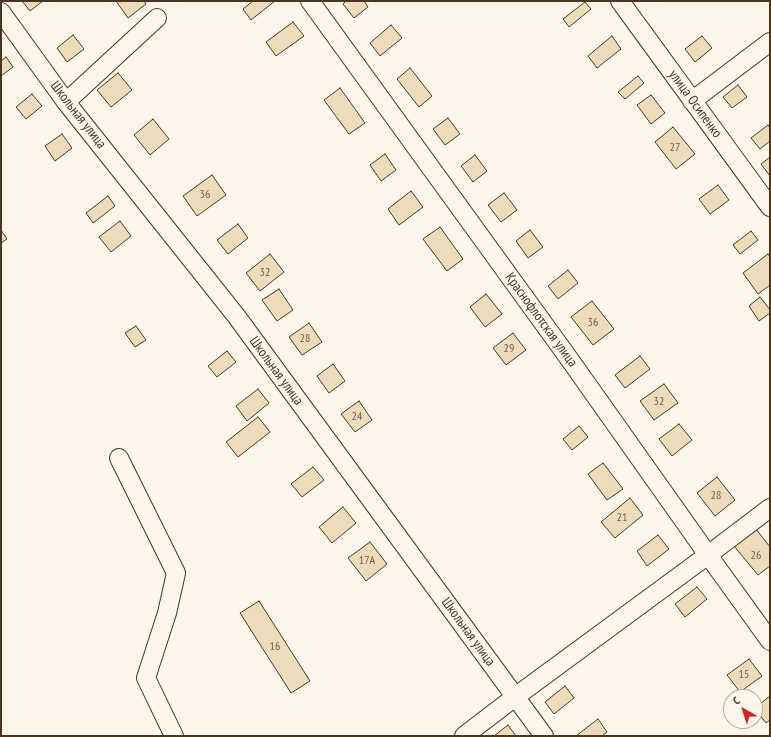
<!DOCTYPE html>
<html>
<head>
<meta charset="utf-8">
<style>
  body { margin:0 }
  #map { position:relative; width:771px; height:737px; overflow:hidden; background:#fbf6e9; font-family:"PT Sans Narrow",sans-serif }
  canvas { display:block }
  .frame { position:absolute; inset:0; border:2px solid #4a3520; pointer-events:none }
  .north { position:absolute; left:723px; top:689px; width:40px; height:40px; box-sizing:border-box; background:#fbf6e9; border:1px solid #b4a999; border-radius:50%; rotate:321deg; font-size:11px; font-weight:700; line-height:16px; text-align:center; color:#4a3520 }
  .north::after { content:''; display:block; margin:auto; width:14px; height:18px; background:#c62828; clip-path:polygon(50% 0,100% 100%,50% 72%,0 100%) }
</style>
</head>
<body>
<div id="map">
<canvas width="771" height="737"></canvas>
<div class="frame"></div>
<div class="north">С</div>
</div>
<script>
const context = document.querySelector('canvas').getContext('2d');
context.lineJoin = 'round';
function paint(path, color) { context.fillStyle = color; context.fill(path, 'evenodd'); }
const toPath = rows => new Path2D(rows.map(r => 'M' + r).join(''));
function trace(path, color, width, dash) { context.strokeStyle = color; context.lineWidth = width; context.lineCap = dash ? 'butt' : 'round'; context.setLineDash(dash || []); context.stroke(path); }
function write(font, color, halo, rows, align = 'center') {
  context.font = font + ' "PT Sans Narrow",sans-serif'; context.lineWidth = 3; context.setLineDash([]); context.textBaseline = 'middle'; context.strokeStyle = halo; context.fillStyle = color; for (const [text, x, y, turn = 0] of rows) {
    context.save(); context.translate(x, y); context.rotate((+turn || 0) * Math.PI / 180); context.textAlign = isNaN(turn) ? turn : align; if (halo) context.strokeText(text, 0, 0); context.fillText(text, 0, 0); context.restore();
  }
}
const building = toPath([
  [22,1,43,1,30,11,22,1],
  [116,1,144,1,146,4,128,18,116,1],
  [253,1,275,1,251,20,243,9,253,1],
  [346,1,364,1,368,7,354,18,343,4,346,1],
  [585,2,591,9,569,27,563,19,585,2],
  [293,22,304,36,276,56,266,42,293,22],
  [391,25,402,38,380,56,370,43,391,25],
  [73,35,84,49,67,62,57,48,73,35],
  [612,36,621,49,597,68,588,56,612,36],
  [702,36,712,48,695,62,685,49,702,36],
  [6,57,13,67,1,76,1,61,6,57],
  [410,68,432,96,419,107,397,79,410,68],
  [118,73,132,90,111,107,97,90,118,73],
  [638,76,644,83,625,99,618,92,638,76],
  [738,85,747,97,732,108,723,97,738,85],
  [340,88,365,123,349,134,324,100,340,88],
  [32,94,42,106,26,119,16,107,32,94],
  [651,95,665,113,651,124,637,105,651,95],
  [448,118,460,134,445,145,433,129,448,118],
  [153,119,169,139,150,155,134,135,153,119],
  [768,125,770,128,770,141,760,149,751,138,768,125],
  [673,127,695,154,676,169,655,142,673,127],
  [62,134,72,148,55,161,45,146,62,134],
  [385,154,396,170,381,181,370,165,385,154],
  [475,155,487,171,473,182,461,166,475,155],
  [770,157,770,176,761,164,770,157],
  [212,175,226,195,197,216,183,196,212,175],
  [718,185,729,200,710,214,699,199,718,185],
  [411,191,423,207,399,225,388,209,411,191],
  [504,193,517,210,501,222,488,205,504,193],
  [108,196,115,206,93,223,86,213,108,196],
  [120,221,131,236,111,252,99,237,120,221],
  [238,224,248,238,228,254,217,240,238,224],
  [440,227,463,259,447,271,423,239,440,227],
  [1,230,7,239,1,243,1,230],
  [530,230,543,247,528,258,516,241,530,230],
  [751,231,758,240,740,254,733,245,751,231],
  [270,254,284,272,260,291,246,273,270,254],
  [768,254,770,257,770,285,758,294,743,273,768,254],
  [568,270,578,283,558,299,548,286,568,270],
  [279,289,293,310,277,321,262,300,279,289],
  [486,294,502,314,485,327,470,307,486,294],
  [760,297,770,310,770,313,759,321,749,306,760,297],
  [592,301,614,329,593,345,571,317,592,301],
  [309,323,322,342,302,355,289,337,309,323],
  [136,326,146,340,135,347,125,333,136,326],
  [513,333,526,350,506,365,493,348,513,333],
  [227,351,236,362,217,377,208,366,227,351],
  [640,356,650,369,625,388,615,375,640,356],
  [333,364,345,381,329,393,317,376,333,364],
  [664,384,678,403,654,420,640,401,664,384],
  [258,389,269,403,247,421,236,406,258,389],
  [359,401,372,420,355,432,341,414,359,401],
  [258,417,270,432,238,457,226,442,258,417],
  [679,424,692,440,672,456,659,439,679,424],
  [579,426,588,437,572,450,563,439,579,426],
  [603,463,623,489,607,500,588,474,603,463],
  [313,467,324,480,302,497,291,484,313,467],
  [717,477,735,500,715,516,697,493,717,477],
  [630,498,643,515,615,538,601,522,630,498],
  [343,507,356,523,332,543,319,527,343,507],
  [756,529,770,547,770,566,758,575,734,546,756,529],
  [658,535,669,549,647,566,637,551,658,535],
  [370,542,387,564,366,581,348,558,370,542],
  [697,587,707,599,685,617,675,604,697,587],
  [259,601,310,681,291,693,240,613,259,601],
  [749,659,762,676,740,692,727,675,749,659],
  [565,686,574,698,554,714,545,702,565,686],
  [770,696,770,720,766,723,755,709,755,708,770,696],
  [598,719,607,732,602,736,576,736,598,719],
  [508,725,516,736,494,736,508,725]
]);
paint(building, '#ecdcbc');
trace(building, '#4a3520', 1);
const minor = toPath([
  [310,1,570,360,708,555,770,641],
  [620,1,770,207],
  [1,12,66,102,237,317,544,736],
  [692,101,770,42],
  [66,102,157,18],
  [119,458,176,573,167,613,146,678,174,736],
  [464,736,515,697,708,555,770,508]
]);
trace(minor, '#4a3520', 20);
trace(minor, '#fbf6e9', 18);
write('12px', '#725f47', null, [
  ["27",675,148],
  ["36",205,195],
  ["32",265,273],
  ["36",593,323],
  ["28",305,339],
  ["29",509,349],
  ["32",659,402],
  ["24",357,417],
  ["28",716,496],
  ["21",622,518],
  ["26",756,556],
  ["17А",367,561],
  ["16",275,647],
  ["15",744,675]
]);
write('14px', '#4a3520', '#fbf6e9', [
  ["улица Осипенко",695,104,54],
  ["Школьная улица",78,115,52],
  ["Краснофлотская улица",541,320,54],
  ["Школьная улица",276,371,54],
  ["Школьная улица",468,632,54]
]);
</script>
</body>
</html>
